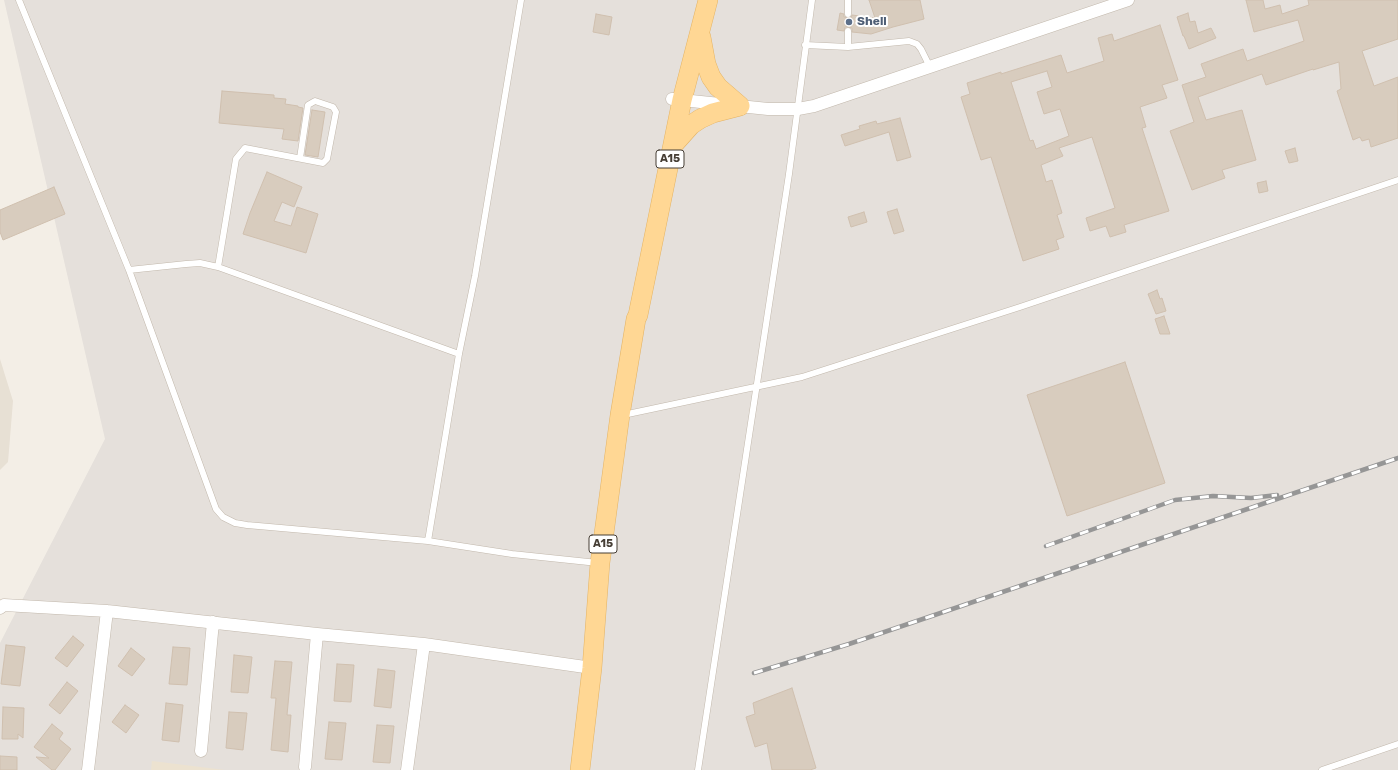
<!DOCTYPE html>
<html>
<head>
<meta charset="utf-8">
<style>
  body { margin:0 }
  canvas { display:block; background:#f3eee6 }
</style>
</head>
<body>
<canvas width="1398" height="770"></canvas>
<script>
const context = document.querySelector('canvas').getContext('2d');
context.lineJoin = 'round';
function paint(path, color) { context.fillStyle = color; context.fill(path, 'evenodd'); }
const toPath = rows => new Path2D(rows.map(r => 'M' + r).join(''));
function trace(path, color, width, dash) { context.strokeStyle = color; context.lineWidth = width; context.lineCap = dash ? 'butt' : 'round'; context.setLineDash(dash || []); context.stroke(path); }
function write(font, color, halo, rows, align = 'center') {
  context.font = font + ' Rubik,sans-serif'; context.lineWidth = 4; context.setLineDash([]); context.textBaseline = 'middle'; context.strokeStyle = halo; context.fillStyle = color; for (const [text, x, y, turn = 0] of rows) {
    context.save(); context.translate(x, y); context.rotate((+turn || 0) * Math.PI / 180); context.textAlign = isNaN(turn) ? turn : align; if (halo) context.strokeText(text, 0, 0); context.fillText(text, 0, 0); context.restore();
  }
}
paint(toPath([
  [0,359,13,401,8,462,0,470]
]), '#e7e0d4');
paint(toPath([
  [4,0,1398,0,1398,770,0,770,0,643,105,439]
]), '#e5e0db');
paint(toPath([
  [152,761,225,770,151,770]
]), '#ece2d0');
const building = toPath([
  [869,0,920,0,924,19,893,27,871,34,852,32,852,28,848,27,845,27,844,31,837,30,840,13,844,14,844,17,848,18,851,18,852,15,875,18,869,0],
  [1246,0,1263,0,1265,9,1280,5,1282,14,1309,5,1308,0,1398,0,1398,39,1362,51,1374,86,1398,77,1398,138,1371,147,1369,139,1362,141,1360,137,1353,140,1337,91,1341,89,1339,62,1313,70,1313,69,1266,85,1262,74,1198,97,1206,120,1242,110,1256,160,1222,170,1225,178,1192,190,1170,131,1194,122,1182,85,1206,77,1201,64,1243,49,1247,61,1304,41,1298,20,1254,32,1246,0],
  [1188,13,1190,22,1195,21,1198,33,1211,28,1216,38,1189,49,1184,36,1183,36,1177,17,1188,13],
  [596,14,612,17,609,35,593,32,596,14],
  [1160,25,1178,80,1162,85,1167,98,1140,107,1146,127,1142,128,1169,211,1124,225,1126,232,1110,237,1106,226,1090,231,1086,218,1115,208,1092,137,1059,148,1063,156,1041,165,1046,182,1052,180,1062,213,1057,215,1064,237,1056,240,1059,249,1023,261,991,157,981,160,961,97,970,94,967,83,1001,72,1001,74,1061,55,1067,73,1104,61,1098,38,1112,34,1114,41,1160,25],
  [1047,71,1052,87,1037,92,1044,114,1060,109,1069,136,1036,149,1033,140,1030,141,1011,82,1047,71],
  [222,91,274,95,274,98,286,99,285,104,298,106,298,107,303,108,298,141,282,139,284,129,219,123,222,91],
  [312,110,325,112,318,157,305,155,312,110],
  [900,118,911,157,897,161,889,132,845,146,841,135,860,129,859,126,876,121,877,124,900,118],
  [1295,148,1298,161,1289,163,1285,151,1295,148],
  [267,172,302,187,294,207,282,202,274,221,291,226,297,207,318,214,306,253,243,234,250,213,267,172],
  [1266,181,1268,191,1259,193,1257,183,1266,181],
  [54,187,65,214,3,240,0,232,0,210,54,187],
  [897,209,904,231,894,234,887,212,897,209],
  [864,212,867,222,851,227,848,217,864,212],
  [1157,290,1160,299,1162,298,1166,311,1156,314,1148,294,1157,290],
  [1164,316,1170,334,1160,334,1155,319,1164,316],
  [1125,362,1165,483,1067,516,1027,395,1125,362],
  [73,636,84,645,67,667,55,658,73,636],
  [6,645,25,647,20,686,1,684,6,645],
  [173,647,190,648,187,685,169,684,173,647],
  [131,648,145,659,132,676,118,666,131,648],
  [234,655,252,657,248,693,231,692,234,655],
  [275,661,292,662,287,715,291,715,288,752,271,750,276,698,271,698,275,661],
  [337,664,354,665,351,702,334,701,337,664],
  [378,669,395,671,391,708,374,706,378,669],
  [67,682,78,691,60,714,49,705,67,682],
  [792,688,816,768,810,770,772,770,767,743,755,747,746,717,755,714,753,703,792,688],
  [166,703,183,705,179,742,162,740,166,703],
  [125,705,139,715,126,733,112,722,125,705],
  [3,707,24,708,23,738,18,734,18,739,2,739,3,707],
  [229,712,247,713,243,750,226,748,229,712],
  [329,722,346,723,342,760,325,759,329,722],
  [52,724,63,733,59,739,71,749,55,770,52,770,36,757,49,758,34,747,52,724],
  [377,725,394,726,390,763,373,762,377,725],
  [0,756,17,757,17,770,0,770,0,756]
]);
paint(building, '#d8ccbe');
trace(building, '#d0c0af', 1);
const lane = toPath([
  [19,0,129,270,216,509,223,517,235,523,247,525,428,541,512,554,598,563],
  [848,14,848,0],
  [848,31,848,47],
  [805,45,848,47,909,41,917,44,921,49,930,67],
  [218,267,236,159,245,148,323,163,327,159,336,112,333,107,315,101,308,105,300,158],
  [129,270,186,264,200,263,218,267,459,354],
  [623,415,802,377,1020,307,1398,180],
  [428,541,459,354,475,276,521,0],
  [698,770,789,174,812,0],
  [1322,770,1398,744]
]);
const street = toPath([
  [672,99,768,109,798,109,814,106,1128,0],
  [0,608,4,605,107,611,317,634,424,644,592,668],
  [201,751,213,622],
  [305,767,317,634],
  [88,770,107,611],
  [407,770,424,644]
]);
const primary = toPath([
  [701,37,706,64,711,77,718,87,740,106],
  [674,144,691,125,700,119,713,113,740,106],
  [580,770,592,668,600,563,620,415,636,319,638,315,682,100,708,0]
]);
trace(lane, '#c2b8ac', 7);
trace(street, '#c2b8ac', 13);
trace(primary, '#e4b363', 20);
trace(lane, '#fff', 6);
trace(street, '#fff', 12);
trace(primary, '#ffd794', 19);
const rail = toPath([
  [1046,546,1175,500,1213,496,1251,498,1277,495],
  [754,673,849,644,1398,458]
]);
trace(rail, '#969696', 4.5);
trace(rail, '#fff', 3, [9]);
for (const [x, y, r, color] of [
  [849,22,4,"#5c6f8a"]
]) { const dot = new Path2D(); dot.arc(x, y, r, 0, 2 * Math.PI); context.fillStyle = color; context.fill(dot); trace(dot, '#fff', 1.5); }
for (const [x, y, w] of [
  [670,159,28],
  [603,544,28]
]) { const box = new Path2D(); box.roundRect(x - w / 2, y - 9, w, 18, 3); context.fillStyle = '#fff'; context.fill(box); trace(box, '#463e35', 1); }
write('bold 11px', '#463e35', null, [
  ["A15",670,159],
  ["A15",603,544]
]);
write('bold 12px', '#4e5e75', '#fff', [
  ["Shell",857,22]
], 'left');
</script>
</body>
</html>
